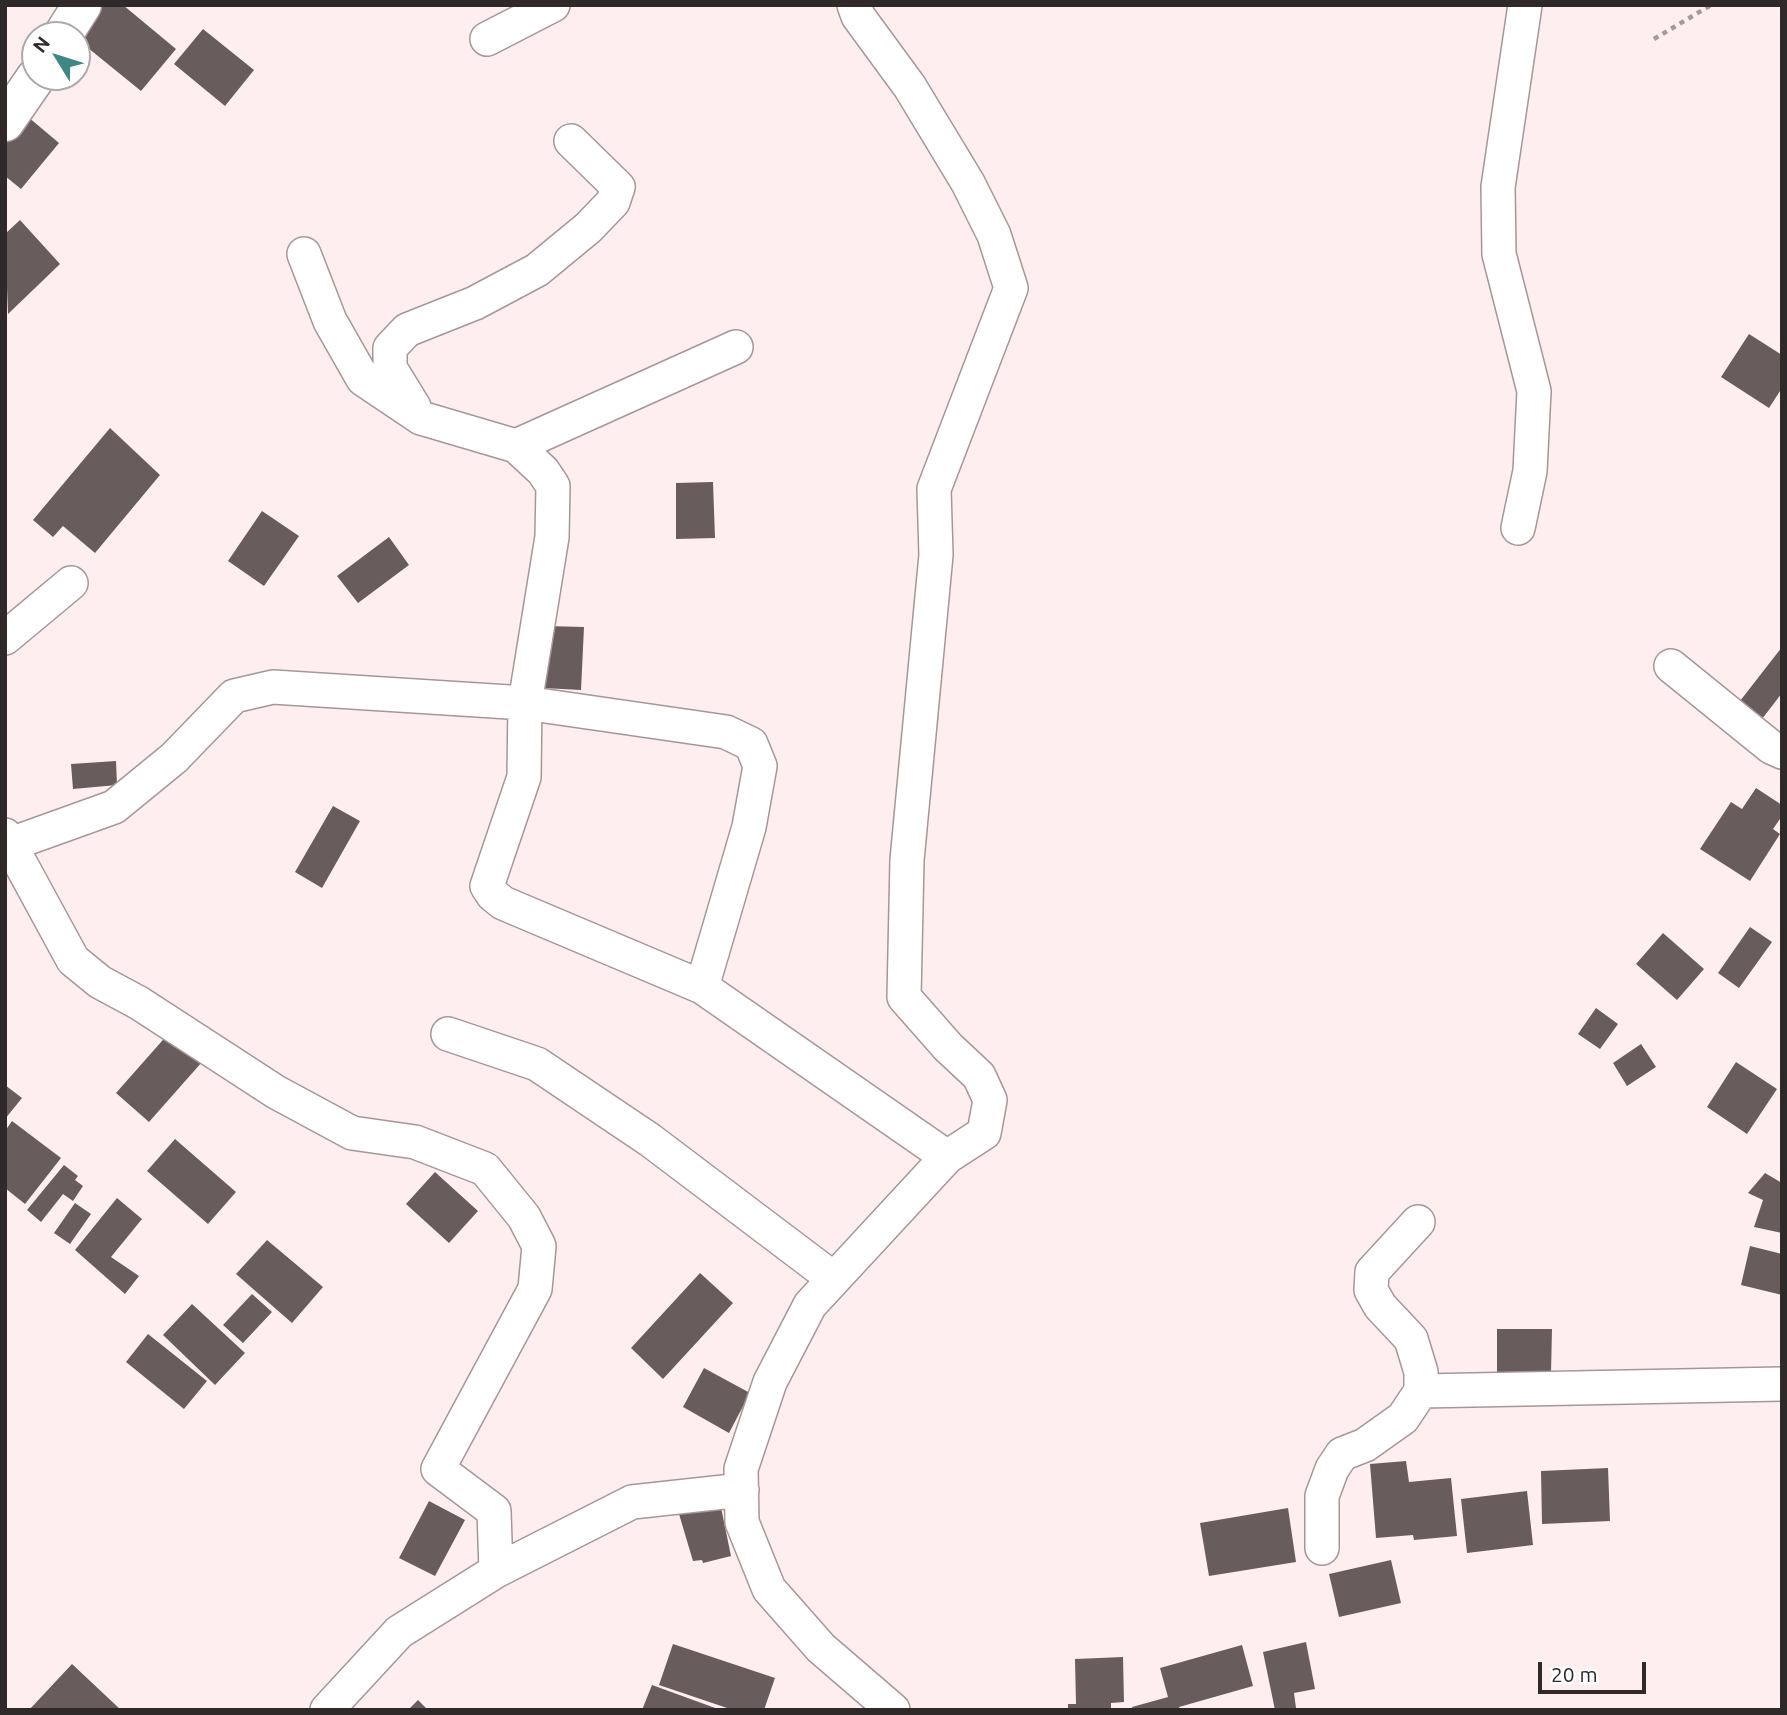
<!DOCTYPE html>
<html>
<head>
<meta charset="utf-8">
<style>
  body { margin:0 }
  #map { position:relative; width:1787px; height:1715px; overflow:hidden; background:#feeef0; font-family:Ubuntu,sans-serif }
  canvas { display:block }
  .frame { position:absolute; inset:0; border:7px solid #2f292a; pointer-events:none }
  .north { position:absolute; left:21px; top:21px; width:70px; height:70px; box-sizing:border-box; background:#fff; border:2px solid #aca9aa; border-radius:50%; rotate:308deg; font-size:19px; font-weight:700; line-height:28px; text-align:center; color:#2f292a }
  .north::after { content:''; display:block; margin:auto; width:24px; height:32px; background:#3f8783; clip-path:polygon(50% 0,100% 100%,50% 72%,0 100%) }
  .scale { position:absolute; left:1538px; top:1662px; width:108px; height:32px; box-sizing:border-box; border:4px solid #2f292a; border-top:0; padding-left:9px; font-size:21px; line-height:24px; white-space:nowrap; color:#2f292a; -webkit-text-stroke:5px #fff; paint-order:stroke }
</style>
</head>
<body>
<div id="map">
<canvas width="1787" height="1715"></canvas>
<div class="frame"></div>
<div class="north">N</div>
<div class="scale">20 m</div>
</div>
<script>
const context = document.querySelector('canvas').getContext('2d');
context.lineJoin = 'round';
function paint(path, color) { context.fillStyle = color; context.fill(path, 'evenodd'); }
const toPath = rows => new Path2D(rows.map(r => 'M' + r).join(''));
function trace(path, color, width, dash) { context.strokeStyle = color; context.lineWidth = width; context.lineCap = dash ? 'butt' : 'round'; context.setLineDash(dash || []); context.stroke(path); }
paint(toPath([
  [95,5,123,5,176,49,141,91,77,39],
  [203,29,254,70,225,106,174,64],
  [21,111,59,143,21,189,5,176,5,131],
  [20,220,60,264,8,314,5,234],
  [1749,334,1782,355,1782,388,1769,408,1721,377],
  [110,428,160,475,95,553,63,526,53,537,33,520],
  [713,482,715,538,676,539,676,483],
  [262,511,299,536,264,586,228,561],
  [389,537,409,565,358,603,337,576],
  [546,626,584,627,581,690,543,688],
  [1782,647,1782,693,1762,719,1740,701],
  [116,761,117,785,73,789,71,764],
  [1756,788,1782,805,1782,816,1773,829,1780,834,1750,881,1700,849,1731,802,1742,809],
  [333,806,360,821,322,888,295,872],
  [1750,927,1772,942,1739,988,1718,973],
  [1663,933,1704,969,1677,1000,1636,964],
  [1596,1008,1618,1024,1600,1049,1578,1034],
  [169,1033,202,1062,149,1122,116,1093],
  [1641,1044,1656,1067,1627,1086,1613,1063],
  [1736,1062,1777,1089,1747,1134,1707,1107],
  [5,1085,22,1098,5,1119],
  [12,1121,61,1158,25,1204,5,1188,5,1131],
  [175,1139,236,1192,208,1224,147,1171],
  [64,1165,78,1176,75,1180,83,1186,73,1201,63,1194,41,1222,27,1210],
  [435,1172,478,1211,449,1243,406,1204],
  [1765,1173,1782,1183,1782,1233,1754,1227,1763,1200,1748,1193],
  [117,1198,142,1219,111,1257,139,1276,125,1294,75,1250],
  [75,1203,91,1214,70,1244,54,1233],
  [267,1240,323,1287,292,1323,236,1274],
  [1750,1246,1782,1254,1782,1295,1741,1285],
  [700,1273,733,1303,663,1379,631,1348],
  [252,1294,272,1312,243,1343,223,1325],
  [192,1304,245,1353,215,1385,163,1335],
  [1497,1329,1552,1329,1551,1373,1497,1373],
  [148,1334,207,1381,184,1409,126,1362],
  [704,1368,750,1393,729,1433,683,1407],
  [1406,1461,1409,1482,1451,1478,1457,1536,1414,1540,1413,1535,1376,1538,1370,1464],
  [1608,1468,1610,1521,1542,1524,1541,1471],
  [1527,1491,1533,1545,1467,1553,1461,1499],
  [719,1498,731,1556,703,1563,702,1560,693,1561,679,1514],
  [429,1501,465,1520,435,1576,399,1558],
  [1288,1508,1296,1562,1209,1576,1200,1523],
  [1391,1560,1401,1603,1339,1617,1329,1574],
  [1306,1642,1315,1689,1294,1693,1296,1708,1275,1710,1263,1652],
  [673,1644,775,1678,764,1710,733,1710,659,1685],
  [1242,1645,1253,1686,1179,1707,1180,1710,1133,1710,1132,1707,1168,1697,1160,1668],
  [1123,1657,1124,1702,1111,1703,1111,1710,1068,1710,1068,1704,1076,1704,1075,1659],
  [72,1664,121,1710,29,1710],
  [652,1685,718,1709,718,1710,642,1710],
  [418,1700,428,1710,408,1710]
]), '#695c5d');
const minor = toPath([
  [854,5,858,16,910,87,968,183,994,235,1011,288,934,489,936,555,907,860,904,997,948,1047,979,1076,990,1100,984,1133,947,1157,810,1305,770,1382,741,1469,742,1522,769,1589,821,1648,893,1710],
  [487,39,553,5],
  [304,254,330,321,363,379,421,418,516,446,543,471,553,486,552,537,525,703,524,777,487,886,493,895,503,903,702,987,947,1157],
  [414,407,390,368,390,348,407,330,475,303,537,270,588,228,613,202,618,187,571,141],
  [516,446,736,347],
  [1518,528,1530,471,1534,391,1499,254,1498,187,1525,5],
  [5,638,71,583],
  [1671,666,1771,747,1782,752],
  [5,835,73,960,100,982,139,1003,276,1092,352,1133,415,1142,485,1169,524,1217,539,1246,535,1289,438,1469,494,1511,496,1571,632,1502,742,1490],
  [5,849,11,844,114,807,174,758,234,696,273,687,525,703,726,732,751,744,760,766,749,827,702,987],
  [448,1034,537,1064,650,1140,834,1279],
  [1418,1222,1372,1272,1371,1290,1380,1306,1411,1339,1421,1372,1421,1391,1782,1384],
  [1322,1548,1322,1496,1332,1469,1342,1454,1365,1445,1403,1418,1421,1391],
  [327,1710,399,1632,496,1571]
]);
const secondary = toPath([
  [63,35,82,5],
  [5,122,36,77]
]);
trace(minor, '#a59798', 36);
trace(secondary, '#a59798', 41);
trace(toPath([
  [1654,39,1711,5]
]), '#a59a9b', 4.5, [5, 5]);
trace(minor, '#fff', 33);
trace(secondary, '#fff', 38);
</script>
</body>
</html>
